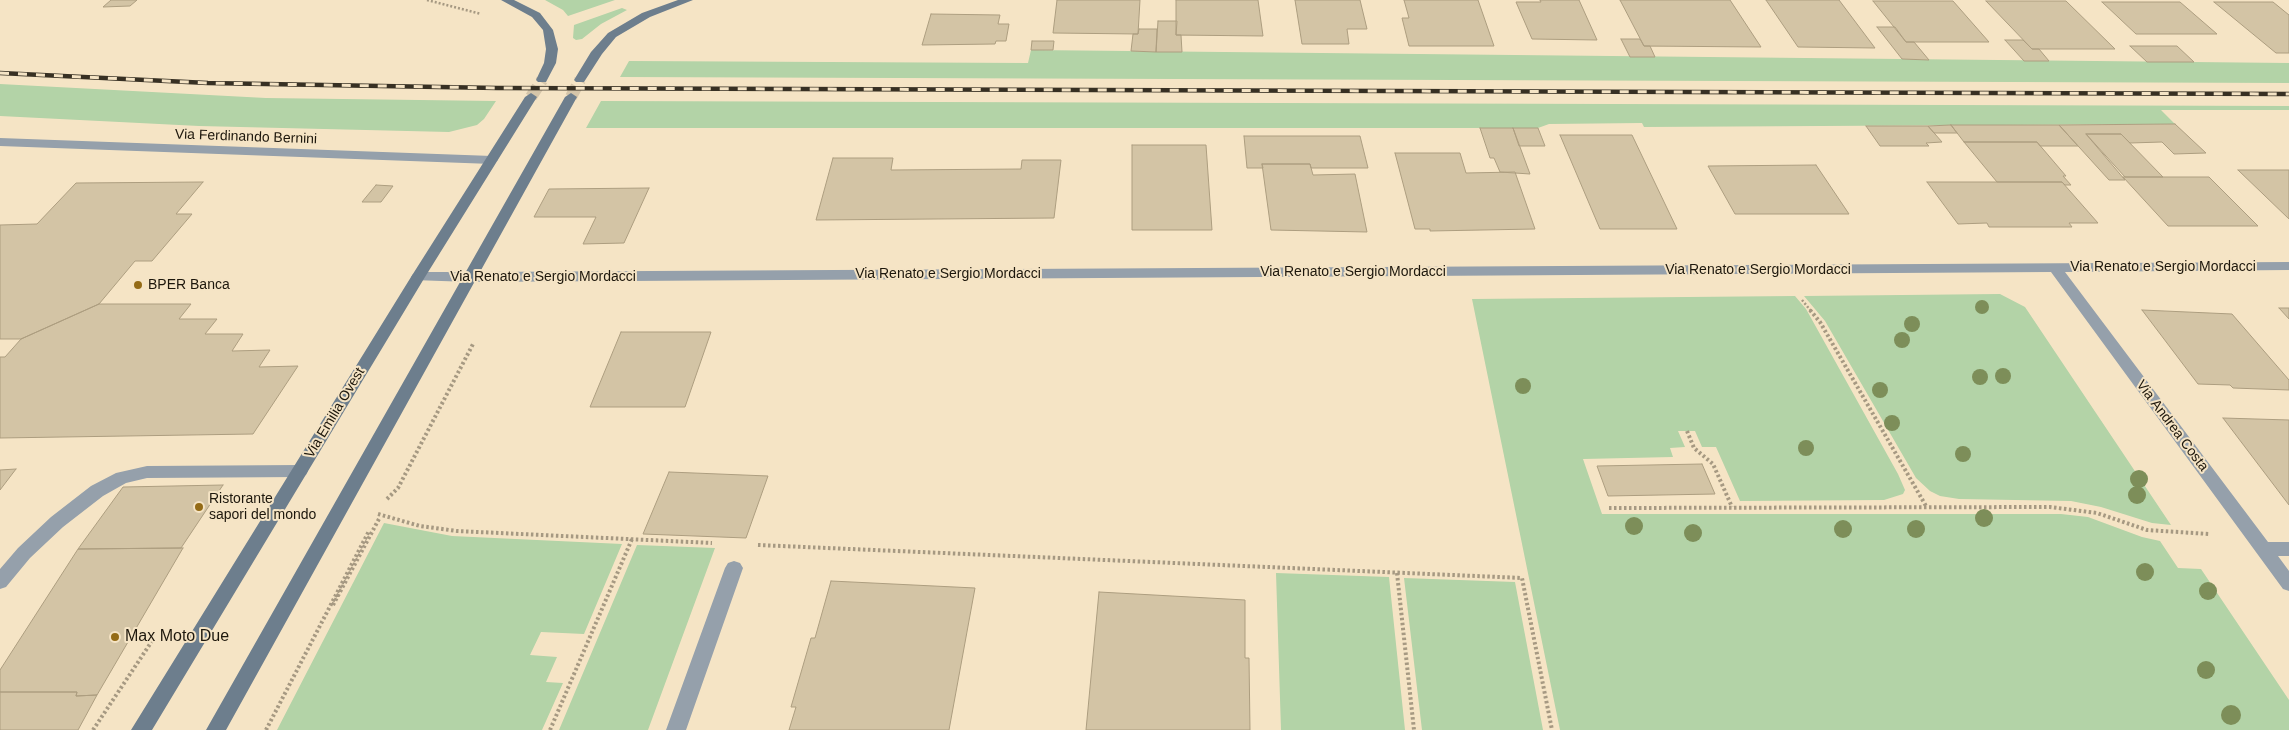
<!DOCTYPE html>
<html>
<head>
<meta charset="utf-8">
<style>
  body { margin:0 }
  canvas { display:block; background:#f5e4c5 }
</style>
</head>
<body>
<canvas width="2289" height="730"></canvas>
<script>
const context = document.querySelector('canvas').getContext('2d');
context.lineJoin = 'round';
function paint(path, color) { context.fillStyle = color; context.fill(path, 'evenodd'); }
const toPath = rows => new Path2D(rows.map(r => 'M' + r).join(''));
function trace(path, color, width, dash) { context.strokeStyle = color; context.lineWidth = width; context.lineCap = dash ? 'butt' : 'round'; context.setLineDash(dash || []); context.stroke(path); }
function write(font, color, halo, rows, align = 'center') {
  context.font = font + ' Arial,sans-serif'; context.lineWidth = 4; context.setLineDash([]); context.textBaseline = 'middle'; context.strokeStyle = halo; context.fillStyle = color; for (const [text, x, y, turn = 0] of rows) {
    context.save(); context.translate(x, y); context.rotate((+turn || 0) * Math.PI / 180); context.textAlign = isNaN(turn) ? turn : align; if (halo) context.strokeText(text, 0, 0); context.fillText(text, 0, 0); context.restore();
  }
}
paint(toPath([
  [545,0,615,0,568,16,563,10],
  [622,8,627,10,601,24,582,39,576,40,573,38,574,25],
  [1031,50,2289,63,2289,83,620,77,629,61,1028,63],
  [0,84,266,98,496,101,484,119,477,125,449,132,199,126,0,116],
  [601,101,2289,106,2289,110,2161,110,2175,124,1644,127,1642,123,1549,124,1538,128,586,128],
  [2000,294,2025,307,2171,525,2152,523,2101,507,2071,501,1959,499,1940,496,1930,491,1916,478,1825,321,1804,296],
  [1795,296,1806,309,1898,474,1905,490,1903,494,1884,500,1740,501,1716,447,1702,447,1695,431,1678,431,1685,447,1670,448,1673,457,1583,459,1602,514,2061,514,2088,517,2142,537,2160,541,2178,568,2201,569,2289,700,2289,730,1560,730,1472,299],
  [384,523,452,536,622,544,584,634,541,632,530,655,557,657,546,682,563,683,542,730,277,730],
  [637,545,715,548,648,730,559,730],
  [1276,573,1389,577,1405,730,1281,730],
  [1404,578,1515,582,1543,730,1422,730]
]), '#b3d3a7');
const building = toPath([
  [111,0,137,0,130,6,103,7,111,0],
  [1057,0,1140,0,1138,34,1053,33,1057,0],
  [1176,0,1258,0,1263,36,1176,35,1176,0],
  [1295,0,1360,0,1367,29,1347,29,1349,44,1302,44,1295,0],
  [1404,0,1478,0,1494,46,1409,46,1402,18,1409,18,1404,0],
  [1540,0,1579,0,1597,40,1532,39,1516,2,1541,2,1540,0],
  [1620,0,1730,0,1761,47,1644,46,1620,0],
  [1766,0,1839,0,1875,48,1798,47,1766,0],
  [1873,1,1953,1,1989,42,1906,42,1873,1],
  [1986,1,2066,1,2115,49,2032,49,1986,1],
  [2102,2,2180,2,2217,34,2136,34,2102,2],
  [2214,2,2273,2,2289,15,2289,53,2276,53,2214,2],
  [931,14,1000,15,998,24,1009,24,1006,41,996,41,995,44,922,45,931,14],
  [1158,21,1177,21,1176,35,1181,35,1182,52,1156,52,1158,21],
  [1877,27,1895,27,1906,42,1914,42,1929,60,1902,59,1877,27],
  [1139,29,1157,29,1156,52,1131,51,1133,34,1138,34,1139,29],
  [1621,39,1640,39,1644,46,1650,46,1655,57,1630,57,1621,39],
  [2005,40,2023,40,2032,49,2039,49,2049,61,2024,61,2005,40],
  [1032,41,1054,41,1053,50,1031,50,1032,41],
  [2130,46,2177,46,2194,62,2147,62,2130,46],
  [2175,124,2206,153,2174,154,2162,142,2130,143,2121,134,2086,134,2125,180,2109,180,2059,125,2175,124],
  [1951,125,2059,125,2078,146,2040,146,2037,142,1964,142,1951,125],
  [1951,125,1957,133,1934,133,1928,126,1951,125],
  [1866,126,1928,126,1942,142,1926,143,1929,146,1880,146,1866,126],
  [1480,128,1513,128,1530,174,1500,172,1494,158,1490,158,1480,128],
  [1513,128,1538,128,1545,146,1519,146,1513,128],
  [2086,134,2121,134,2163,177,2125,177,2086,134],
  [1560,135,1632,135,1677,229,1600,229,1560,135],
  [1244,136,1360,136,1368,168,1311,168,1310,164,1262,164,1263,168,1247,168,1244,136],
  [1964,142,2037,142,2066,176,2063,176,2071,185,2065,185,2062,182,1997,182,1964,142],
  [1132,145,1206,145,1212,230,1132,230,1132,145],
  [1395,153,1460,153,1466,173,1515,172,1535,229,1430,231,1430,229,1415,229,1395,153],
  [833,158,893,158,891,170,1021,169,1022,160,1061,160,1054,218,816,220,833,158],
  [1262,164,1310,164,1313,175,1355,174,1367,232,1271,230,1262,164],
  [1816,165,1849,214,1735,214,1708,166,1816,165],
  [2238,170,2289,170,2289,219,2238,170],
  [2123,177,2209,177,2258,226,2168,226,2123,177],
  [203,182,176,214,192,214,152,261,135,261,99,304,21,339,0,339,0,225,37,224,76,183,203,182],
  [1927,182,2062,182,2098,223,2069,223,2072,227,1989,227,1987,223,1958,224,1927,182],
  [376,185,393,186,381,202,362,202,376,185],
  [649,188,624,243,583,244,596,217,534,217,549,189,649,188],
  [99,304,191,304,179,319,217,319,205,334,243,334,232,351,270,350,259,367,298,366,253,434,0,438,0,357,5,357,21,339,99,304],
  [2279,308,2289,308,2289,319,2279,308],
  [2142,310,2232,314,2289,380,2289,390,2233,388,2230,385,2198,384,2142,310],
  [621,332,711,332,685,407,590,407,621,332],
  [2223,418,2289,420,2289,505,2223,418],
  [1702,464,1715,494,1608,496,1597,466,1702,464],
  [16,469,0,490,0,470,16,469],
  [669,472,768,476,746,538,643,534,669,472],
  [223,485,181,548,78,549,123,487,223,485],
  [183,548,97,695,76,696,77,692,0,692,0,670,78,549,183,548],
  [831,581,975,588,949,730,789,730,796,707,791,707,811,638,815,638,831,581],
  [1099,592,1245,600,1245,658,1249,658,1250,730,1086,730,1099,592],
  [0,692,77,692,76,696,97,695,78,730,0,730,0,692]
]);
paint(building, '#d3c4a5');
trace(building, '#ad9e80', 1);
trace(toPath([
  [531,97,542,80],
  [571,97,580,80]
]), '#d5c5a9', 12, [12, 6]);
trace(toPath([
  [427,0,481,14],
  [1802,300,1811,311]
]), '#a69982', 2.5, [2, 2]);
trace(toPath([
  [1810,310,1820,322,1926,506],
  [1687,431,1694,448,1713,464,1732,507],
  [387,499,398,488,473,344],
  [1609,508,2050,507,2097,513,2147,530,2209,534],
  [378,514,420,526,457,531,712,543],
  [758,545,1522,578,1552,730],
  [1397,573,1414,730],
  [333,605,380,517],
  [93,730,152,641],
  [266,730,369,531],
  [550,730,632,539]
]), '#a69982', 4, [2.5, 2.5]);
paint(toPath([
  [418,272,470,272,477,277,470,282,413,280,411,277,413,274,418,272],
  [300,465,306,467,308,471,306,475,300,477,147,478,126,483,103,496,63,527,30,558,6,587,0,589,0,569,18,548,51,517,91,486,116,473,147,466,300,465],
  [734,561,740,563,743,568,686,730,666,730,725,568,728,563,734,561]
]), '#95a0ab');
paint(toPath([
  [0,138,492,156,498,160,492,164,0,146,0,138],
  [2289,262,2289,270,2065,272,2268,542,2289,542,2289,556,2278,556,2289,571,2289,591,2283,589,2051,272,470,282,463,277,470,272,2289,262]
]), '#95a0ab');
paint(toPath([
  [501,0,514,0,540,13,553,30,558,49,556,63,546,82,538,82,536,80,544,63,546,49,543,30,532,17,501,0],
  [678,0,693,0,650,17,616,37,602,54,584,82,576,82,574,80,591,52,608,33,642,13,678,0],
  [531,93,537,97,425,277,152,730,131,730,411,277,525,97,531,93],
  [571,93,577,97,226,730,206,730,565,97,571,93]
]), '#6d7e8d');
const rail = toPath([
  [0,73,208,83,497,88,2289,94]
]);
trace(rail, '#373023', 4.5);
trace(rail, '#f5e4c5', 3, [9]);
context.fillStyle = '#7d8e59';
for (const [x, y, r] of [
  [1982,307,7],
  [1912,324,8],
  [1902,340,8],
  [2003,376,8],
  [1980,377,8],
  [1523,386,8],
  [1880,390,8],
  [1892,423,8],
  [1806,448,8],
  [1963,454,8],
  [2139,479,9],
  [2137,495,9],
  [1984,518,9],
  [1634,526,9],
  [1843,529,9],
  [1916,529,9],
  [1693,533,9],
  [2145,572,9],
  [2208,591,9],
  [2206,670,9],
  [2231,715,10]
]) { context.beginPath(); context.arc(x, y, r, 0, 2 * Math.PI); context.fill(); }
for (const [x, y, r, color] of [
  [138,285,5,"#946b16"],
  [199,507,5,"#946b16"],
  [115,637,5,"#946b16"]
]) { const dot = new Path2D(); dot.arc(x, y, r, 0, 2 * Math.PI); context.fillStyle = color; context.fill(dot); trace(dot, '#f5e4c5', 2); }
write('14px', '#1d170c', '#f5e4c5', [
  ["Via Ferdinando Bernini",246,137,2],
  ["Via Renato e Sergio Mordacci",2163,267],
  ["Via Renato e Sergio Mordacci",1758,270],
  ["Via Renato e Sergio Mordacci",1353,272],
  ["Via Renato e Sergio Mordacci",948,274],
  ["Via Renato e Sergio Mordacci",543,277],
  ["Via Emilia Ovest",335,413,-59],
  ["Via Andrea Costa",2172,426,53]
]);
write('14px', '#1d170c', '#f5e4c5', [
  ["BPER Banca",148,285],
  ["Ristorante",209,499],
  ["sapori del mondo",209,515]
], 'left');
write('16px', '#1d170c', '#f5e4c5', [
  ["Max Moto Due",125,637]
], 'left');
</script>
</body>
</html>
